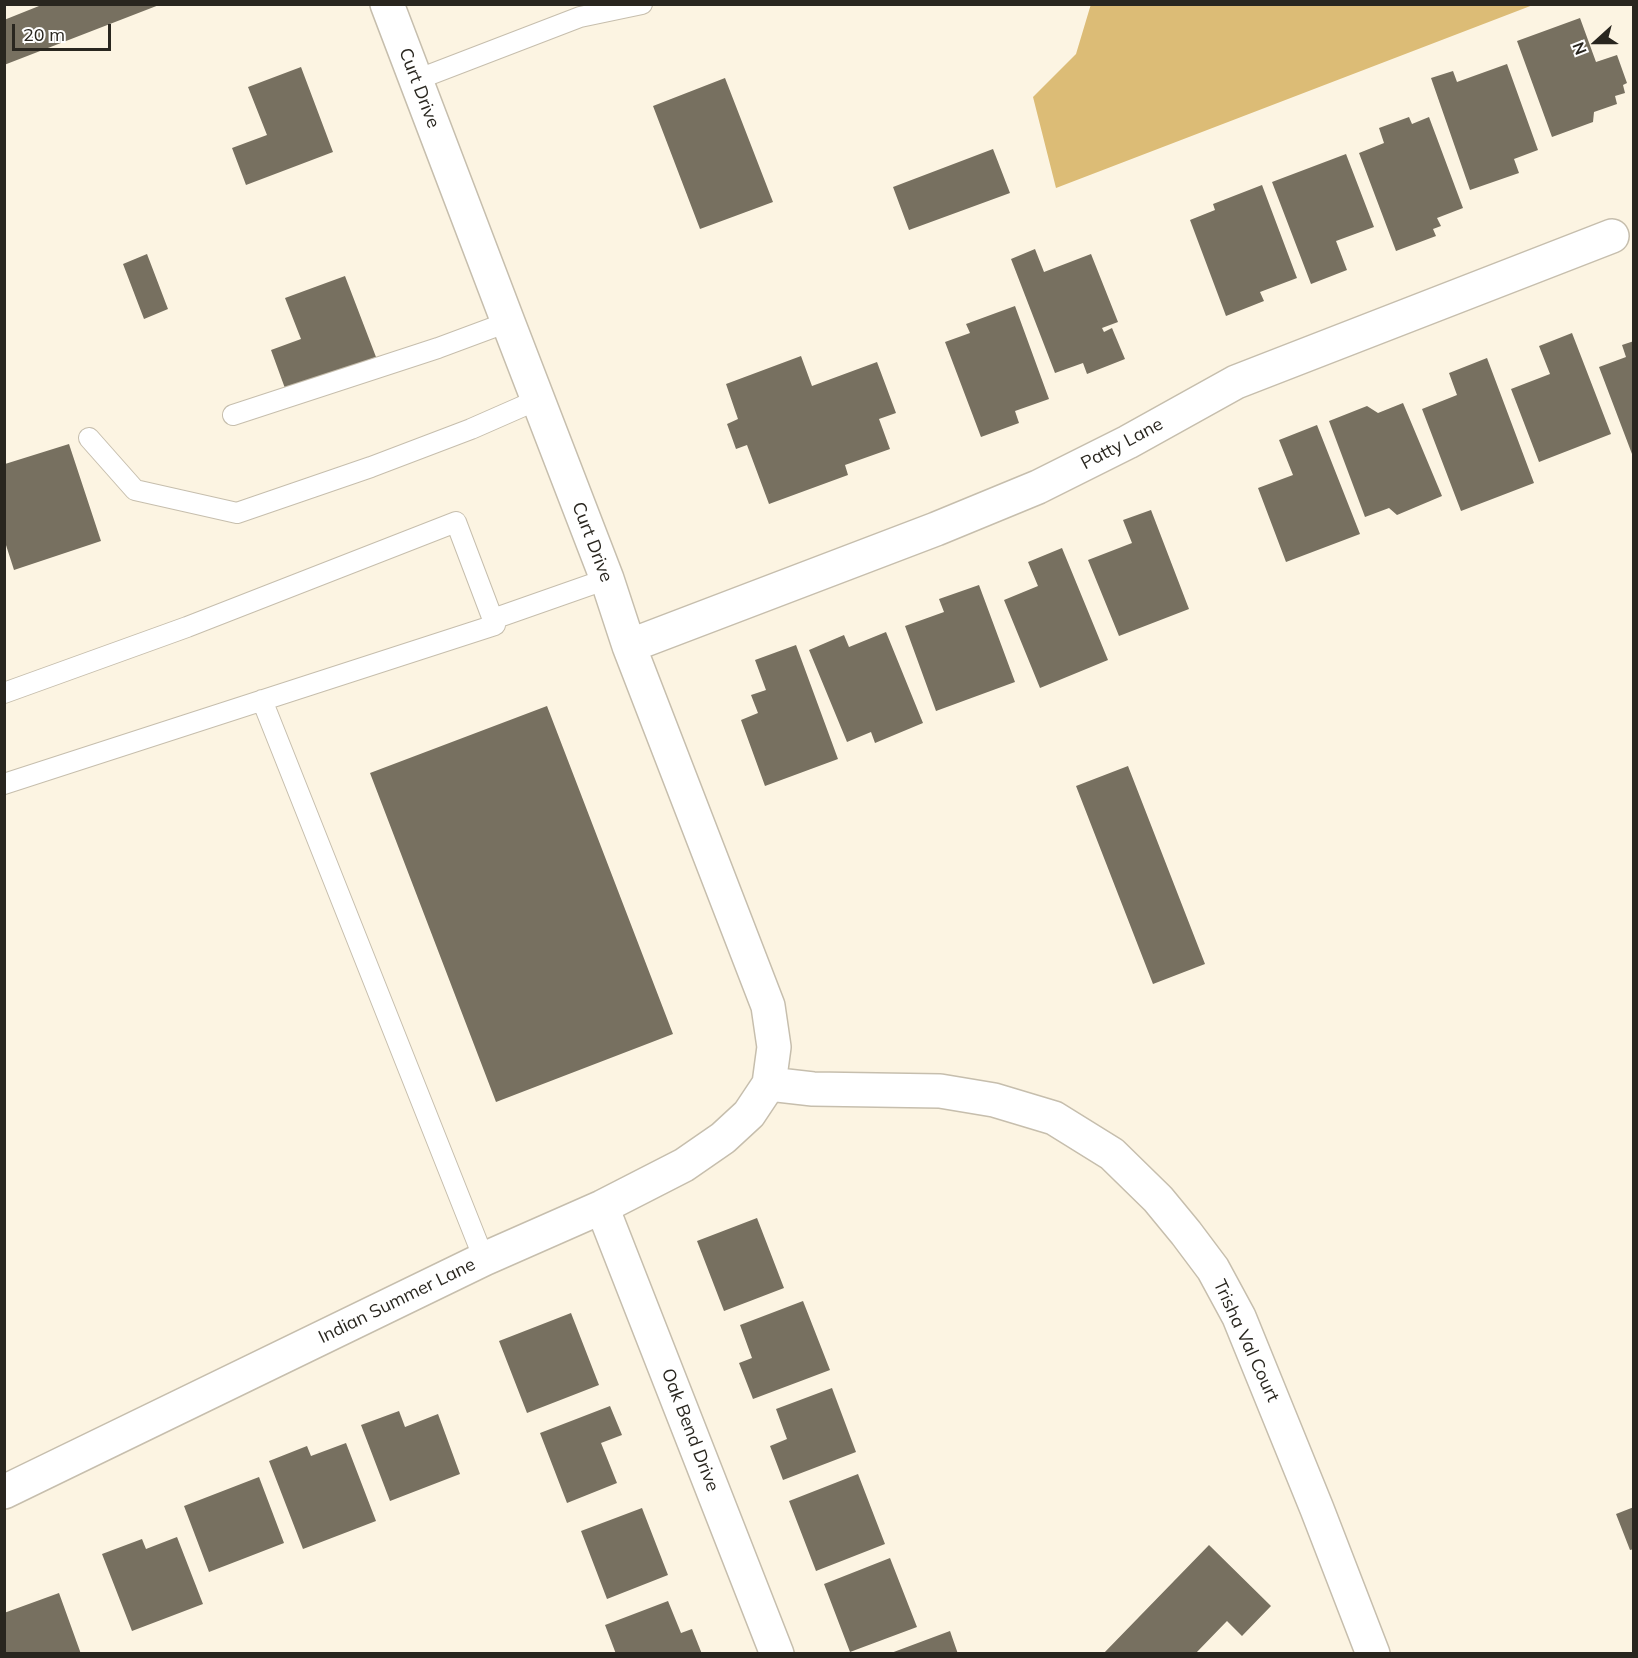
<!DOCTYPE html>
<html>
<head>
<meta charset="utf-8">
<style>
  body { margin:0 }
  #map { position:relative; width:1638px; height:1658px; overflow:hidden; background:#fcf4e2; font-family:Mulish,sans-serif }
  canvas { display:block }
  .frame { position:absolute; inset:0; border:6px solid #29261f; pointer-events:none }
  .north { position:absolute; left:1566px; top:12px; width:60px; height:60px; -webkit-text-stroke:4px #fff; paint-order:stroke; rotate:249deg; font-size:16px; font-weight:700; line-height:24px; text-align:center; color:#29261f }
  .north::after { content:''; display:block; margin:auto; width:21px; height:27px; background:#29261f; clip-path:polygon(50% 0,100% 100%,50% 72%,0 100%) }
  .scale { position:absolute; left:12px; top:24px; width:99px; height:27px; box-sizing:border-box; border:3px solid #29261f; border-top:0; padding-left:8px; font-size:18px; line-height:21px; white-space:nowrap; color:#29261f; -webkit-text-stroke:4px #fff; paint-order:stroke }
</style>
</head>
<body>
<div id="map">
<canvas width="1638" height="1658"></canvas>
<div class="frame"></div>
<div class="north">N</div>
<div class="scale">20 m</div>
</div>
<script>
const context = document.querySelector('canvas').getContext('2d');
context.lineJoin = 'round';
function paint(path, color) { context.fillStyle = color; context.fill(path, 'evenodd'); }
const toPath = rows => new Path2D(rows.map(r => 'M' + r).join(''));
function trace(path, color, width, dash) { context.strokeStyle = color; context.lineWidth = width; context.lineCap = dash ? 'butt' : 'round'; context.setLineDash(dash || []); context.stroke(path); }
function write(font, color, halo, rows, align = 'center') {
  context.font = font + ' Mulish,sans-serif'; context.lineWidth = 5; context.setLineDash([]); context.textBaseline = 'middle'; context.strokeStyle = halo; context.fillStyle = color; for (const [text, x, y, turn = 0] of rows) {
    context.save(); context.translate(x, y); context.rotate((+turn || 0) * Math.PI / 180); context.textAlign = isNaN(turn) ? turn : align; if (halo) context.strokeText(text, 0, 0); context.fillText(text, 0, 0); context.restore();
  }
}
paint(toPath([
  [1091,4,1533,4,1533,5,1056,188,1033,97,1076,54]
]), '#dcbc76');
paint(toPath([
  [44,4,159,4,159,5,4,65,4,20],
  [1580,18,1596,62,1617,55,1627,83,1623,85,1625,93,1615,96,1617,104,1594,112,1593,122,1552,137,1517,41],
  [1507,64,1538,150,1514,159,1519,173,1470,190,1431,78,1453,71,1457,82],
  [301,67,333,152,246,185,232,148,267,135,248,87],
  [725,78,773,202,700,229,653,106],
  [1409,117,1412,124,1429,117,1463,208,1437,218,1441,226,1433,229,1436,236,1396,251,1359,153,1384,143,1379,128],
  [993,149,1010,193,909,230,893,187],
  [1346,154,1374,227,1336,241,1347,270,1311,284,1272,182],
  [1262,185,1297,278,1260,292,1264,301,1226,316,1190,220,1215,210,1213,204],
  [1035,249,1044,272,1091,254,1118,322,1102,328,1104,332,1112,328,1125,359,1087,374,1083,363,1055,373,1011,259],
  [147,254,168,309,144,319,123,264],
  [345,276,376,357,286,391,271,350,301,339,285,298],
  [1015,306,1049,399,1015,411,1019,423,981,437,945,342,970,333,966,324],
  [1572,333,1611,434,1539,462,1511,389,1550,374,1539,346],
  [1634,341,1634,454,1632,454,1599,367,1626,357,1622,345],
  [801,356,812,386,877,362,896,413,879,419,890,449,845,465,848,475,769,504,747,445,736,449,727,424,738,419,726,384],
  [1487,358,1534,483,1461,511,1422,409,1457,395,1449,373],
  [1403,403,1442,496,1397,515,1389,508,1365,517,1329,421,1367,406,1378,413],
  [1317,425,1360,534,1286,562,1258,488,1293,475,1279,440],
  [69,444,101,541,14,570,5,542,5,464],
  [1151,510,1189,609,1119,636,1088,560,1132,543,1123,520],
  [1062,548,1108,660,1040,688,1004,600,1038,586,1028,562],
  [979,585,1015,682,936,711,905,626,944,612,939,599],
  [886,632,923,723,875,743,871,732,847,742,809,650,844,635,849,647],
  [796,645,838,759,765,786,741,720,758,713,751,695,766,690,755,660],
  [547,706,673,1034,496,1102,370,773],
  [1128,766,1205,964,1153,984,1076,786],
  [757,1218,784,1288,724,1311,697,1241],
  [803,1301,830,1370,753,1399,739,1363,752,1358,740,1325],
  [571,1313,599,1385,527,1413,499,1341],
  [832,1388,856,1452,783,1480,770,1446,787,1439,776,1409],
  [610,1406,622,1435,601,1443,617,1483,567,1503,540,1433],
  [399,1411,405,1427,438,1414,460,1474,390,1501,361,1425],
  [346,1443,376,1521,303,1549,269,1461,307,1446,311,1456],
  [858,1474,885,1544,816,1571,789,1501],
  [259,1477,284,1543,209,1572,184,1506],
  [1634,1507,1634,1549,1630,1550,1616,1514],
  [642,1508,668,1575,607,1599,581,1531],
  [177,1537,203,1604,132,1631,102,1554,142,1539,146,1549],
  [1209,1545,1271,1606,1242,1636,1227,1621,1195,1654,1103,1654],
  [890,1558,917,1627,850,1652,824,1584],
  [59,1593,81,1654,6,1654,4,1613],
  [668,1601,681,1633,692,1629,702,1654,616,1654,605,1625],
  [950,1631,958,1654,891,1654,891,1653]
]), '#777060');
const service = toPath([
  [416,80,580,17,642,4],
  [233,415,438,348,508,322],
  [89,438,135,490,237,513,371,467,471,429,537,400],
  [493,619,607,579],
  [4,693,187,627,456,522,495,625,4,784],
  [262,700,484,1259]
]);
const minor = toPath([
  [629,646,936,529,1038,487,1128,442,1236,382,1612,236],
  [769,1084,813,1089,940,1091,994,1100,1054,1118,1112,1154,1158,1199,1186,1233,1213,1269,1239,1317,1317,1509,1373,1654],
  [602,1207,777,1654],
  [4,1492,484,1259,602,1207,684,1165,723,1138,749,1114,769,1084,774,1047,768,1006,629,646,607,579,508,322,387,4]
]);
trace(service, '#c6bead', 22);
trace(minor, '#c6bead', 36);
trace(service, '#fff', 20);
trace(minor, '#fff', 33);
write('18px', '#29261f', '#fff', [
  ["Curt Drive",419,88,69],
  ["Patty Lane",1122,444,-28],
  ["Curt Drive",592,542,69],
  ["Indian Summer Lane",397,1301,-26],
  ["Trisha Val Court",1246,1341,65],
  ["Oak Bend Drive",690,1430,69]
]);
</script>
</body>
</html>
